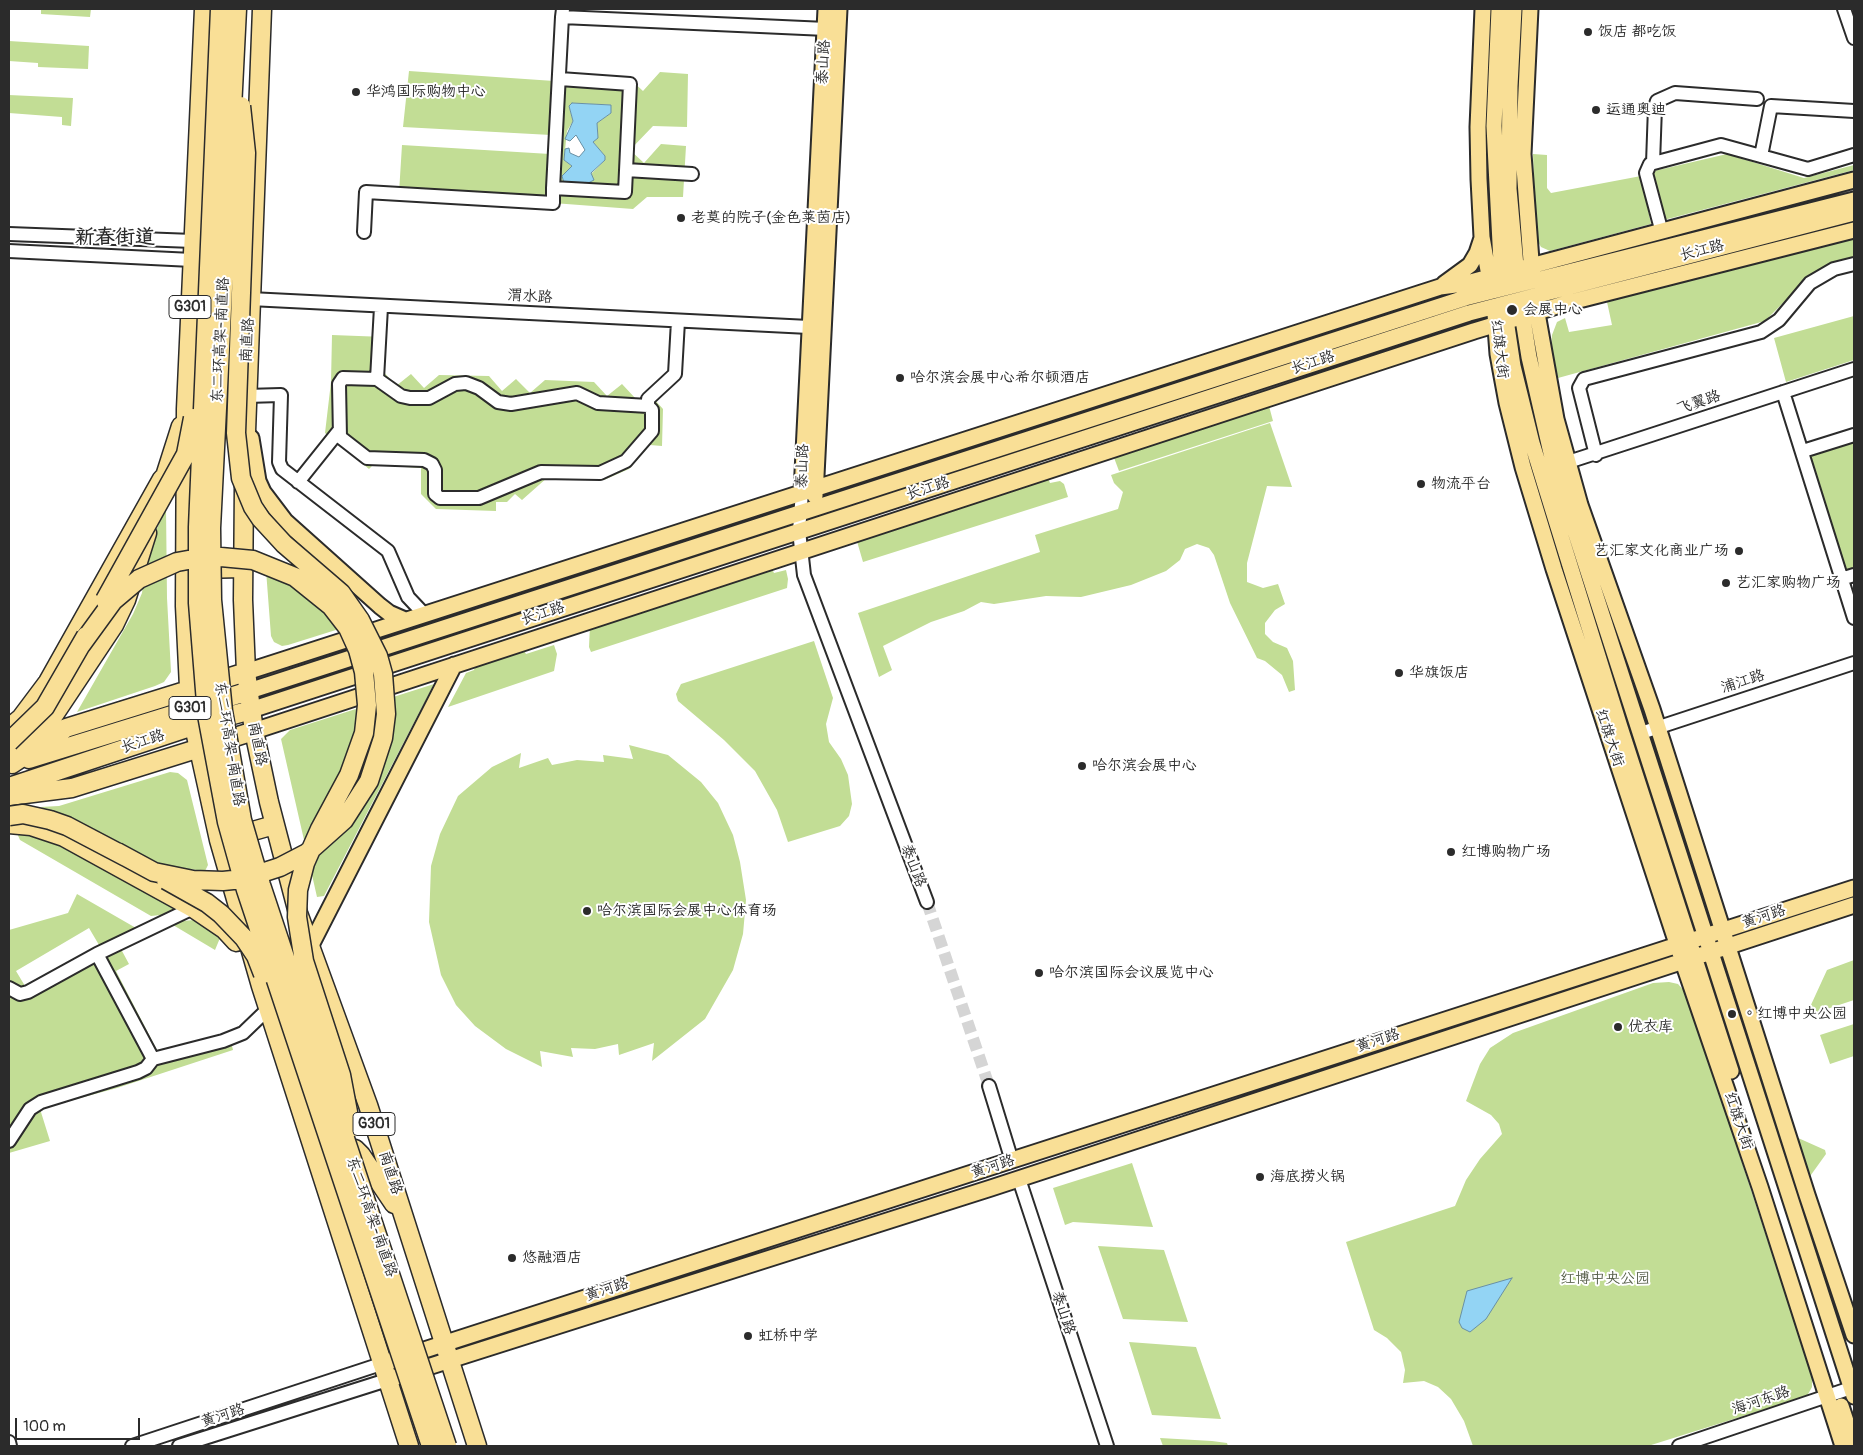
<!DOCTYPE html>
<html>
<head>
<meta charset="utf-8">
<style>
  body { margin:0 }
  #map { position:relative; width:1863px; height:1455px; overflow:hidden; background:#fff; font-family:Pangolin,sans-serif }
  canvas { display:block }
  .frame { position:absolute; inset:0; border:10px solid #2b2b2b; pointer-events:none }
  .scale { position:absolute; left:15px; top:1418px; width:125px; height:22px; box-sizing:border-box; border:2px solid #2b2b2b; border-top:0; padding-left:6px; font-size:15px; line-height:18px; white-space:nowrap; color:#2b2b2b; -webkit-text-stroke:4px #fff; paint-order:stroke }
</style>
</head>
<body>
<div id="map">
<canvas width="1863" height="1455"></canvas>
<div class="frame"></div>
<div class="scale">100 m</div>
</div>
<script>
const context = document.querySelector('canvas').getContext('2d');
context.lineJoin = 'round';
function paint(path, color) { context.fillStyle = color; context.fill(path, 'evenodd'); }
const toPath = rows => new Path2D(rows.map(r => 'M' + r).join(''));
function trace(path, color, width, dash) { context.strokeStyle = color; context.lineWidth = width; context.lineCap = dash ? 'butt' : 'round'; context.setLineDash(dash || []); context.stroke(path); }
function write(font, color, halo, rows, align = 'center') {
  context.font = font + ' Pangolin,"LXGW WenKai TC",sans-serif'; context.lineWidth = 4; context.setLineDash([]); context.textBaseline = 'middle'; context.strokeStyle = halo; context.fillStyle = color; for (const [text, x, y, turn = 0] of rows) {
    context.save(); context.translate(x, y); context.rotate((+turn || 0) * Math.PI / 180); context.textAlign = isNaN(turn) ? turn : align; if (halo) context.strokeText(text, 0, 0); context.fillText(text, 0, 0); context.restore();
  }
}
paint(toPath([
  [12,9,91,9,90,17,41,14,41,10],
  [9,41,89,46,88,69,38,67,38,63,9,61],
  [409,71,554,81,570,80,570,75,629,78,643,91,660,72,688,74,687,127,653,126,630,150,644,163,661,144,686,146,683,197,647,197,633,209,553,203,553,188,581,189,580,187,593,180,591,174,605,160,605,156,593,142,598,137,597,123,611,113,611,105,572,103,569,106,573,121,567,131,564,160,572,166,562,176,565,186,550,186,549,203,399,193,402,145,550,154,551,135,403,127],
  [9,95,73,98,71,126,62,125,62,117,9,113],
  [1533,154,1547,155,1547,188,1551,193,1641,176,1651,224,1550,251,1541,247,1536,238],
  [1727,154,1804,178,1854,165,1854,170,1664,220,1653,174,1654,171],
  [1854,237,1854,258,1807,279,1765,321,1558,378,1551,347,1552,335,1557,322,1565,318,1569,332,1612,325,1607,302],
  [1854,316,1854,360,1786,382,1774,338],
  [332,335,385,337,383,371,396,386,411,374,424,388,439,375,489,376,502,391,516,379,530,393,545,380,594,382,607,396,622,384,636,399,655,400,663,409,662,446,650,445,629,469,604,480,548,477,522,500,515,494,507,502,496,502,496,511,436,509,421,494,421,468,373,465,369,469,325,433,331,382],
  [1269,406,1273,421,1119,471,1113,455],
  [1270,423,1292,487,1267,486,1247,563,1247,582,1263,588,1278,584,1285,604,1275,610,1265,623,1265,634,1273,642,1287,648,1293,661,1295,690,1289,692,1282,675,1265,661,1257,658,1230,603,1214,555,1209,548,1197,544,1185,549,1180,560,1166,571,1131,585,1081,597,1046,596,994,604,981,602,964,611,931,622,883,646,892,670,879,677,858,613,1040,552,1035,535,1118,509,1123,492,1114,483,1111,475],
  [1854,441,1854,571,1846,574,1808,456],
  [1048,478,1050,483,1060,481,1064,484,1068,497,863,562,856,538],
  [166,508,167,598,171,672,164,682,155,686,77,712,133,614,142,593,147,551],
  [771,567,774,573,786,570,788,579,787,588,591,652,589,647,590,625],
  [266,570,316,599,339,629,288,645,282,646,274,642,271,636],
  [814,641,833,698,826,724,829,742,841,759,848,775,852,804,849,816,840,826,788,842,777,810,755,771,724,740,678,701,676,694,681,684],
  [554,645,557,654,554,671,448,707,466,673,474,670,476,664,523,649,526,654],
  [434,684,324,896,317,897,281,739,290,730],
  [629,745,668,755,701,782,718,803,733,835,740,862,746,900,743,934,733,970,705,1019,652,1061,654,1043,619,1055,618,1044,595,1049,571,1048,573,1057,540,1051,542,1067,506,1049,475,1026,456,1005,441,975,429,922,431,866,440,834,458,796,492,767,521,753,519,768,548,758,552,765,577,760,604,762,603,755,633,759],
  [170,772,178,773,187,780,208,865,205,871,164,866,104,837,77,821,40,807,59,806],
  [16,831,40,836,56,844,173,908,170,914,151,916,20,840],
  [77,894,136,928,115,938,129,964,116,971,157,1050,229,1034,233,1050,117,1088,40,1109,50,1141,9,1153,9,930,68,913],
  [89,928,99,945,25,986,16,971],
  [194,920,220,938,215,950,173,925,182,921],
  [1854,960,1854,1000,1812,1014,1810,1007,1827,970],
  [1669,982,1678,984,1686,993,1812,1375,1812,1387,1807,1396,1648,1446,1473,1446,1464,1421,1451,1399,1438,1387,1424,1381,1403,1383,1405,1370,1401,1352,1387,1338,1374,1330,1346,1242,1455,1206,1466,1180,1480,1159,1502,1134,1499,1124,1491,1115,1466,1101,1480,1064,1490,1048,1513,1033,1653,983],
  [1854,1024,1854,1056,1830,1064,1820,1035],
  [1787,1133,1825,1150,1826,1154,1803,1186],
  [1132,1163,1153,1227,1073,1222,1065,1225,1053,1188],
  [1098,1246,1164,1250,1188,1322,1123,1319],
  [1129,1342,1196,1347,1221,1419,1152,1415],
  [1160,1438,1212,1441,1227,1443,1228,1446,1163,1446]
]), '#c2dd95');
const water = toPath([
  [572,103,611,105,611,113,597,123,598,138,593,142,605,156,605,160,591,173,594,180,580,187,565,186,562,176,572,166,564,160,565,149,569,148,570,153,579,157,585,150,576,135,570,141,565,139,573,121,569,106,572,103],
  [1512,1278,1486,1319,1470,1332,1462,1328,1459,1322,1467,1291,1512,1278]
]);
paint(water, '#93d4f4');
trace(water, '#6990a4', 1);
trace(toPath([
  [927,902,989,1086]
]), '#d5d5d5', 12, [12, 6]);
const minor = toPath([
  [563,9,562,17,826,29],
  [1844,9,1854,38],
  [560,79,630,84,625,192,553,188,562,17],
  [1761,156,1771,106,1854,111],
  [1653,163,1655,107,1657,101,1675,93,1757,99],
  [626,170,692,174],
  [1661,229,1646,173,1650,164,1721,145,1808,169,1854,155],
  [364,232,366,192,553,203,553,188],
  [9,234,193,241],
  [9,251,192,260],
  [250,299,809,327],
  [343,378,377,379,401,396,410,398,429,398,455,384,466,383,479,388,498,402,511,404,577,393,598,403,648,406,652,410,652,431,626,461,600,473,541,472,479,498,440,498,435,494,435,470,432,464,424,460,367,458,340,437,339,384,343,378],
  [377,379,381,307],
  [1783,392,1854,618],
  [246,396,281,395,279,462,282,469,388,551,408,597,424,614],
  [648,406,648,399,675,374,678,321],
  [1803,451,1854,435],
  [1596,455,1579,388,1584,379,1761,332,1779,320,1810,283,1834,269,1854,264],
  [1559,465,1854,369],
  [298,482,338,432],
  [802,492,799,531,804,575,927,902],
  [1841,579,1854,575],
  [1641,733,1854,663],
  [97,954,153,1059],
  [9,988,20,994,28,992,97,954,193,908],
  [989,1086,1012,1161],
  [9,1141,30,1109,41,1102,138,1072,146,1068,153,1059,223,1041,243,1033,269,1008],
  [1019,1179,1107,1446],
  [9,1442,10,1446],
  [132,1446,381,1364],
  [179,1446,387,1380],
  [1679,1446,1854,1387]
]);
const major = toPath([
  [1483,9,1478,127,1479,179,1482,237,1491,287],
  [1499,9,1494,126,1502,282],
  [1514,9,1510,86,1509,189,1517,277],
  [1530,9,1523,154,1532,274],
  [1444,284,1470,265,1477,253,1482,238],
  [1535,302,1556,419,1580,505,1652,709,1807,1195,1854,1335],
  [1521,307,1529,357,1554,466,1854,1396],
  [1505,313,1513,366,1532,443,1620,727,1731,1071],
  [1495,314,1498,354,1507,403,1523,467,1554,569,1683,962,1760,1187,1843,1446],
  [251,438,258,481,263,492,285,521,380,606,389,613,405,620],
  [802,492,826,9],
  [815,496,839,9],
  [246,672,1440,287,1463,284,1854,180],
  [249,691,1465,298,1854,200],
  [251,710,1469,313,1854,213],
  [254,731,1474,331,1567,303,1854,230],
  [311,945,454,665],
  [381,1364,1854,888],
  [387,1380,991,1188,1854,905],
  [1841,1406,1854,1445]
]);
const highway = toPath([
  [204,9,186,409,185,606,190,708,219,840,261,986,409,1446],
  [245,458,262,9],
  [244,484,243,600,246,672,254,731,269,802,298,913,368,1105,477,1446],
  [160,492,181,426],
  [198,569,243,568],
  [9,728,21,718,48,682,162,479],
  [9,752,54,715,114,625,126,600,147,533],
  [29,759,249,691],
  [12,764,66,728,246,672],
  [9,787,193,726,251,710],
  [9,796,72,788,254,731],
  [9,824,31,826,64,837,193,908,224,929,236,942],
  [232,837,274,825],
  [339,1153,345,1147,355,1149,361,1155,394,1204]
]);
trace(minor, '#2b2b2b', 16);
trace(major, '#2b2b2b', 19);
trace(highway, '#2b2b2b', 21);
trace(minor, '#fff', 12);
trace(major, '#f9df96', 15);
trace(highway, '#f9df96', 18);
const highwayBridge = toPath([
  [220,9,198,527,198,603,207,715,227,822,246,890,431,1446],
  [237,9,211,528,212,600,223,711,242,820,261,885,447,1446],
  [105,600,186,454,193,418],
  [81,645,113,601,139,579,177,562,210,556,253,560,295,577,331,606,348,628,358,650,364,672,367,705,364,733,349,775,320,829,305,863,298,890,297,917,304,961,341,1075,351,1128],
  [9,742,45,707,86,636],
  [9,816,23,814,50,820,67,826,126,857],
  [117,852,154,872,193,880,223,881,243,879,280,867,307,853,344,820,369,781,383,738,386,714,383,674,378,656,360,620,341,593,284,544,261,519,253,507,241,478,236,433,246,153,241,106],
  [166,880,207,903,221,914,244,938,256,956,263,974]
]);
trace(highwayBridge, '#2b2b2b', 21, []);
trace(highwayBridge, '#f9df96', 18);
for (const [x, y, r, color] of [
  [1588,32,5,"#2b2b2b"],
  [356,92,5,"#2b2b2b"],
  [1596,110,5,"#2b2b2b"],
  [681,218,5,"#2b2b2b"],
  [1512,310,6,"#2b2b2b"],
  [900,378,5,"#2b2b2b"],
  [1421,484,5,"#2b2b2b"],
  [1739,551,5,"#2b2b2b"],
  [1726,583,5,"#2b2b2b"],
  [1399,673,5,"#2b2b2b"],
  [1082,766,5,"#2b2b2b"],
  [1451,852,5,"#2b2b2b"],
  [587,911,5,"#2b2b2b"],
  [1039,973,5,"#2b2b2b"],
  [1732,1014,5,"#2b2b2b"],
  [1618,1027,5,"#2b2b2b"],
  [1260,1177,5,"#2b2b2b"],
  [512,1258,5,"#2b2b2b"],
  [748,1336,5,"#2b2b2b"]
]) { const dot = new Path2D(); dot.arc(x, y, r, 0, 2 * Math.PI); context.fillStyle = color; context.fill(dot); trace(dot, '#fff', 2); }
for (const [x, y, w] of [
  [190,307,42],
  [190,708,42],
  [374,1124,42]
]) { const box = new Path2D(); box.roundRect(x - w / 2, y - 11.5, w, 23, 4); context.fillStyle = '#fff'; context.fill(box); trace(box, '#2b2b2b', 1); }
write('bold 14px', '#2b2b2b', null, [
  ["G301",190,307],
  ["G301",190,708],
  ["G301",374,1124]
]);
write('15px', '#2b2b2b', '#fff', [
  ["饭店 都吃饭",1598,32],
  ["华鸿国际购物中心",366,92],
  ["运通奥迪",1606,110],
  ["老莫的院子(金色莱茵店)",691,218],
  ["会展中心",1523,310],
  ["哈尔滨会展中心希尔顿酒店",910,378],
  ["物流平台",1431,484],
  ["艺汇家文化商业广场",1729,551,"right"],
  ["艺汇家购物广场",1736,583],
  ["华旗饭店",1409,673],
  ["哈尔滨会展中心",1092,766],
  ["红博购物广场",1461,852],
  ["哈尔滨国际会展中心体育场",597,911],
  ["哈尔滨国际会议展览中心",1049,973],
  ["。红博中央公园",1742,1014],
  ["优衣库",1628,1027],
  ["海底捞火锅",1270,1177],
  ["悠融酒店",522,1258],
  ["虹桥中学",758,1336]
], 'left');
write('15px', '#2b2b2b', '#fff', [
  ["泰山路",824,62,-87],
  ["长江路",1702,251,-14],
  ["渭水路",530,297,3],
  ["东二环高架-南直路",221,340,-87],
  ["南直路",248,340,-87],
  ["红旗大街",1499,349,83],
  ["长江路",1313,363,-18],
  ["飞翼路",1699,403,-19],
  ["泰山路",803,466,-88],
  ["长江路",928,489,-18],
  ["长江路",543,614,-18],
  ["浦江路",1743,682,-18],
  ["红旗大街",1609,738,71],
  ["长江路",143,742,-18],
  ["东二环高架-南直路",229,744,81],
  ["南直路",257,744,79],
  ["泰山路",913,866,69],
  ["黄河路",1764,917,-18],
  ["黄河路",1378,1041,-18],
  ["红旗大街",1738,1121,71],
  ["黄河路",993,1167,-18],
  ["南直路",390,1173,72],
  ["东二环高架-南直路",371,1217,71],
  ["黄河路",607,1290,-18],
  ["泰山路",1063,1313,72],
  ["海河东路",1761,1401,-19],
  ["黄河路",223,1416,-18]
]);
write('15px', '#58604b', '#fff', [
  ["红博中央公园",1605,1279]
]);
write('bold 20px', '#2b2b2b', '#fff', [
  ["新春街道",115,238]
]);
</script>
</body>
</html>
